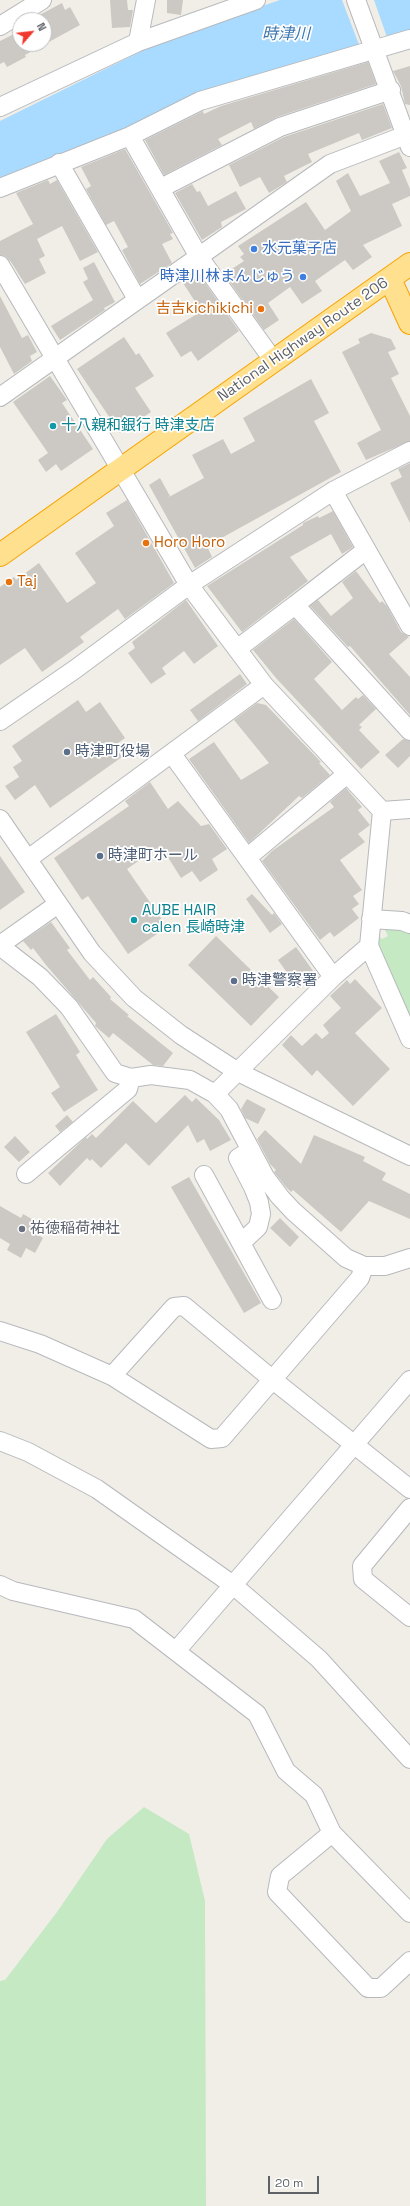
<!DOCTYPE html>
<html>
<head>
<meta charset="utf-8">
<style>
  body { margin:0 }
  #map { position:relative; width:410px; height:2206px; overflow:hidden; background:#f1eee7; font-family:"Space Grotesk",sans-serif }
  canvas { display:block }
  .north { position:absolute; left:12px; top:12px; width:40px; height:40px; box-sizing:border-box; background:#fff; border:1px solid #bfc0c2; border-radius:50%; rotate:62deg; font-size:11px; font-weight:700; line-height:16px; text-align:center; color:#5e6267 }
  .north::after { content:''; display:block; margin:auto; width:14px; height:18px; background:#f0382d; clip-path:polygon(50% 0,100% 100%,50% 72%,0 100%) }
  .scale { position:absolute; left:268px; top:2176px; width:51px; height:18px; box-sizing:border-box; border:2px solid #5e6267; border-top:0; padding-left:5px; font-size:12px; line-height:14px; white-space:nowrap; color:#5e6267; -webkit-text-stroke:3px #fff; paint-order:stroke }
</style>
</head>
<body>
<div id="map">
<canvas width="410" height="2206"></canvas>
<div class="north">N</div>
<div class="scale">20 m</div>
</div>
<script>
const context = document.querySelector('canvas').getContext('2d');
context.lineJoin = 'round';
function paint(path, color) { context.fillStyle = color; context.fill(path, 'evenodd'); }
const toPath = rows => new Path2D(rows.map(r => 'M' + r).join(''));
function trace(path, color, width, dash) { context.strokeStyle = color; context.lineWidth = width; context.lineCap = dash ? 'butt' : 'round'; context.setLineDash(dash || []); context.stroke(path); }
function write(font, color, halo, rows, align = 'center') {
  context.font = font + ' "Space Grotesk","Noto Sans JP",sans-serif'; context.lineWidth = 3.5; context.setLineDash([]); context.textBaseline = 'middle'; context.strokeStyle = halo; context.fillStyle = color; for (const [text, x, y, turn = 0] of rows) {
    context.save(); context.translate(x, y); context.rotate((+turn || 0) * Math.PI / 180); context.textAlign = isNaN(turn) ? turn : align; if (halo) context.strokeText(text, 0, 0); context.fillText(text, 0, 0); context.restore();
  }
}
paint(toPath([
  [384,928,410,930,410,1021,374,936,378,935,382,939,388,936],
  [144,1807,189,1834,205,1901,206,2206,0,2206,0,1981,5,1980,57,1912,107,1839]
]), '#c4e9c3');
paint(toPath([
  [280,0,410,0,410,31,25,168,0,180,0,121,170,37]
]), '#a8dbff');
paint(toPath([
  [342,0,374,0,388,40,361,50]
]), '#f1eee7');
paint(toPath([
  [110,0,127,0,128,10,133,10,130,27,112,28],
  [167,0,183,0,181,15,167,13],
  [62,3,65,10,70,7,80,25,25,55,26,57,7,67,4,62,0,64,0,41,20,31,20,44,44,44,44,20,30,20],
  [368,62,376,84,277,117,254,129,251,122,218,139,222,145,164,175,145,140,203,111,204,114,221,106],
  [410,66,410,105,405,104,401,86,393,71],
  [383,104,392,128,362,140,359,133,308,154,312,162,284,176,287,182,269,193,260,177,240,187,229,165,284,137],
  [125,149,173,233,170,234,173,239,162,244,172,263,140,284,122,250,128,247,114,221,106,225,86,189,91,186,81,167],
  [399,152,407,168,402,170,410,189,410,196,392,204,402,226,363,245,372,257,353,270,345,260,315,281,322,291,302,304,290,287,268,303,279,320,264,330,224,274,244,261,240,257,244,254,238,246,306,202,325,230,351,211,336,181,348,173,360,196,390,183,379,161],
  [48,180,50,184,57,180,98,252,80,261,62,226,37,239,45,256,39,259,46,273,25,284,11,262,5,256,0,255,0,241,33,224,16,193],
  [192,184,197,192,200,191,208,206,236,191,246,209,221,222,222,227,202,240,175,193],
  [94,262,115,302,104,308,105,310,60,340,51,326,93,300,83,282,88,279,83,268],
  [198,273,239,331,198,361,191,351,181,357,166,333,200,312,197,307,198,306,183,283],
  [0,296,22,338,28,335,37,352,30,356,32,361,14,374,0,347],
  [371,333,391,339,396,349,388,352,399,374,391,378,410,416,410,441,366,460,357,443,381,430,342,352,360,343,358,339],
  [124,337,136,355,139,353,154,376,135,388,151,412,120,433,77,369],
  [50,376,67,400,62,403,93,449,61,471,56,464,46,472,38,460,48,453,13,402],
  [311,379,329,413,314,421,341,472,207,546,212,557,195,568,149,485,160,478,170,496,167,498,204,478,192,455,223,439,231,454,255,441,243,418],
  [410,463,410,523,390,483,402,477,398,469],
  [127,500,174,583,125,619,118,609,80,637,84,642,42,672,25,648,0,665,0,587,14,577,16,580,39,563,67,603,96,583,75,553,114,526,106,513],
  [333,511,353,547,342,554,331,534,290,557,308,581,242,632,207,586,303,525,303,523,318,516,319,518],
  [356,571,380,603,382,601,387,606,401,632,409,637,389,654,410,677,410,715,350,646,348,647,310,606,318,600,331,616,353,598,342,582],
  [186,600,218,646,194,664,184,651,162,668,166,674,151,684,128,653,135,648,132,642],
  [294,619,332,662,314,679,342,710,356,697,358,699,363,695,376,709,359,725,362,727,359,730,380,752,361,769,276,678,253,650],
  [240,674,247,684,198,721,190,710],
  [78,700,86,712,100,702,125,738,114,746,122,757,50,808,35,785,15,800,5,786,19,777,13,767,22,761,12,746],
  [257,703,266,705,321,762,319,763,330,775,302,798,299,796,249,843,189,759,214,742,241,780,269,763,234,720],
  [403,739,410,741,410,756,398,768,385,755],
  [150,782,168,809,178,801,201,826,209,824,227,849,212,859,218,870,200,882,192,871,181,878,164,851,161,853,157,848,127,869,167,927,128,954,88,896,82,900,54,858,129,806,125,801],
  [346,788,362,807,358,810,370,825,358,834,365,842,340,860,362,890,353,896,359,904,352,909,359,918,334,937,330,932,320,940,262,861,272,851,334,807,330,802],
  [0,856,25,892,0,910],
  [252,894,272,915,274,913,282,924,270,933,246,899],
  [51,922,70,948,67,950,90,980,93,977,111,997,110,999,129,1015,127,1016,173,1053,163,1066,153,1065,113,1033,109,1038,95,1026,96,1023,46,965,33,948,31,950,23,941],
  [216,936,279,997,251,1026,188,965],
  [296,947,316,975,298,988,278,960],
  [355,979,382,1008,355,1033,390,1069,353,1106,317,1070,312,1076,282,1045,291,1035,302,1046,316,1033,322,1039,329,1033,323,1025,341,1008,330,996,347,980,350,984],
  [56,1014,80,1052,76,1055,98,1090,64,1112,51,1093,60,1087,26,1032],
  [185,1095,192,1102,196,1098,219,1120,231,1140,210,1151,204,1139,197,1143,188,1125,149,1166,126,1143,101,1168,92,1159,90,1161,87,1158,60,1186,48,1173,86,1137,87,1139,92,1134,96,1138,133,1101,156,1123],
  [247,1099,266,1109,258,1124,245,1118,241,1109],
  [67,1115,73,1122,60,1132,55,1126],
  [265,1130,301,1164,314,1135,365,1157,363,1161,386,1173,382,1180,410,1194,410,1219,369,1201,341,1232,293,1190,291,1192,285,1186,274,1172,276,1170,270,1164,257,1139],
  [15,1136,30,1152,19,1162,4,1147],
  [189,1177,261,1303,244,1313,171,1187],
  [0,1206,21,1218,23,1214,39,1223,34,1232,43,1238,35,1253,26,1248,21,1258,7,1250,10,1244,0,1238],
  [280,1218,299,1237,290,1247,270,1228]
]), '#ccc9c4');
const minor = toPath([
  [356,0,410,147],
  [0,26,42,0],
  [138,42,146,0],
  [0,107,138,42,256,0],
  [130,136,199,257,273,360],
  [59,163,137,299],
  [0,188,130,136,200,101,410,39],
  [161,188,280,127,391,90],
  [0,265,189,585,264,685,382,811,369,946,410,1039],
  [0,397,330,164,406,135],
  [333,491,410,626],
  [366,550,295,605,410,731],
  [237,649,295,605],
  [0,721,74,670,189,585,333,491,410,451],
  [172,754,333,977],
  [382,811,410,809],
  [0,819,92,953,134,998,181,1035,238,1072,410,1156],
  [248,857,347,774],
  [28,859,264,685],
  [371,919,402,921,410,924],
  [0,945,58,904],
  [0,946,40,977,69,1007,115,1073,131,1078,151,1075,190,1080,215,1094,229,1109,265,1177,280,1197,293,1211,346,1258,364,1266,385,1266,410,1258],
  [215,1094,333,977,369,946],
  [26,1174,128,1089,131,1078],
  [204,1175,272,1300],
  [241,1243,258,1227,261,1214,259,1202,253,1187,238,1158,251,1150],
  [0,1331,40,1344,112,1376,211,1439,222,1438,360,1278,364,1266],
  [112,1376,174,1307,184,1306,273,1380,410,1489],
  [0,1441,28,1452,97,1489,233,1585,319,1659,410,1759],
  [410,1508,362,1566,363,1579,410,1617],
  [0,1585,13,1591,134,1619,257,1714,286,1771,314,1795,332,1833,410,1913],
  [176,1651,410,1380],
  [332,1833,280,1876,277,1892,368,1988,381,1988,410,1961]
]);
const highway = toPath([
  [390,279,410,323],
  [0,555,410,264]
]);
trace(minor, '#b7b9bd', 20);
trace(highway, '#f7a400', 24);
trace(minor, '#fff', 18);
trace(highway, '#ffe08f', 22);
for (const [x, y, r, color] of [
  [254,249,4,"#3f7fe0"],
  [303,277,4,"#3f7fe0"],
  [261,309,4,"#e8710a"],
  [53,426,4,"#0f9aa8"],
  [146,543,4,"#e8710a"],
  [9,582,4,"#e8710a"],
  [67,752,4,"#5c6f8a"],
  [100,856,4,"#5c6f8a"],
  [134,920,4,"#0f9aa8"],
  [234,981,4,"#5c6f8a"],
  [22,1229,4,"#6b7280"]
]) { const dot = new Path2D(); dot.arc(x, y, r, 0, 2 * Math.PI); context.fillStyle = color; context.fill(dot); trace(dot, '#fff', 1.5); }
write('15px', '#366cbe', '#fff', [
  ["水元菓子店",262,249],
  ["時津川林まんじゅう",295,277,"right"]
], 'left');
write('15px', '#c56008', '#fff', [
  ["吉吉kichikichi",253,309,"right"],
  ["Horo Horo",154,543],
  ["Taj",17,582]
], 'left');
write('15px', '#5e6267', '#fff', [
  ["National Highway Route 206",303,340,-35]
]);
write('15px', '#0d838f', '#fff', [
  ["十八親和銀行 時津支店",61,426],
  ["AUBE HAIR",142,911],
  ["calen 長崎時津",142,928]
], 'left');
write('15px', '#4e5e75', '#fff', [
  ["時津町役場",75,752],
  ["時津町ホール",108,856],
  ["時津警察署",242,981]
], 'left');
write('15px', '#5b616d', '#fff', [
  ["祐徳稲荷神社",30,1229]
], 'left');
write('italic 16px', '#3d76ad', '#fff', [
  ["時津川",286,35]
]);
</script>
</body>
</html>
